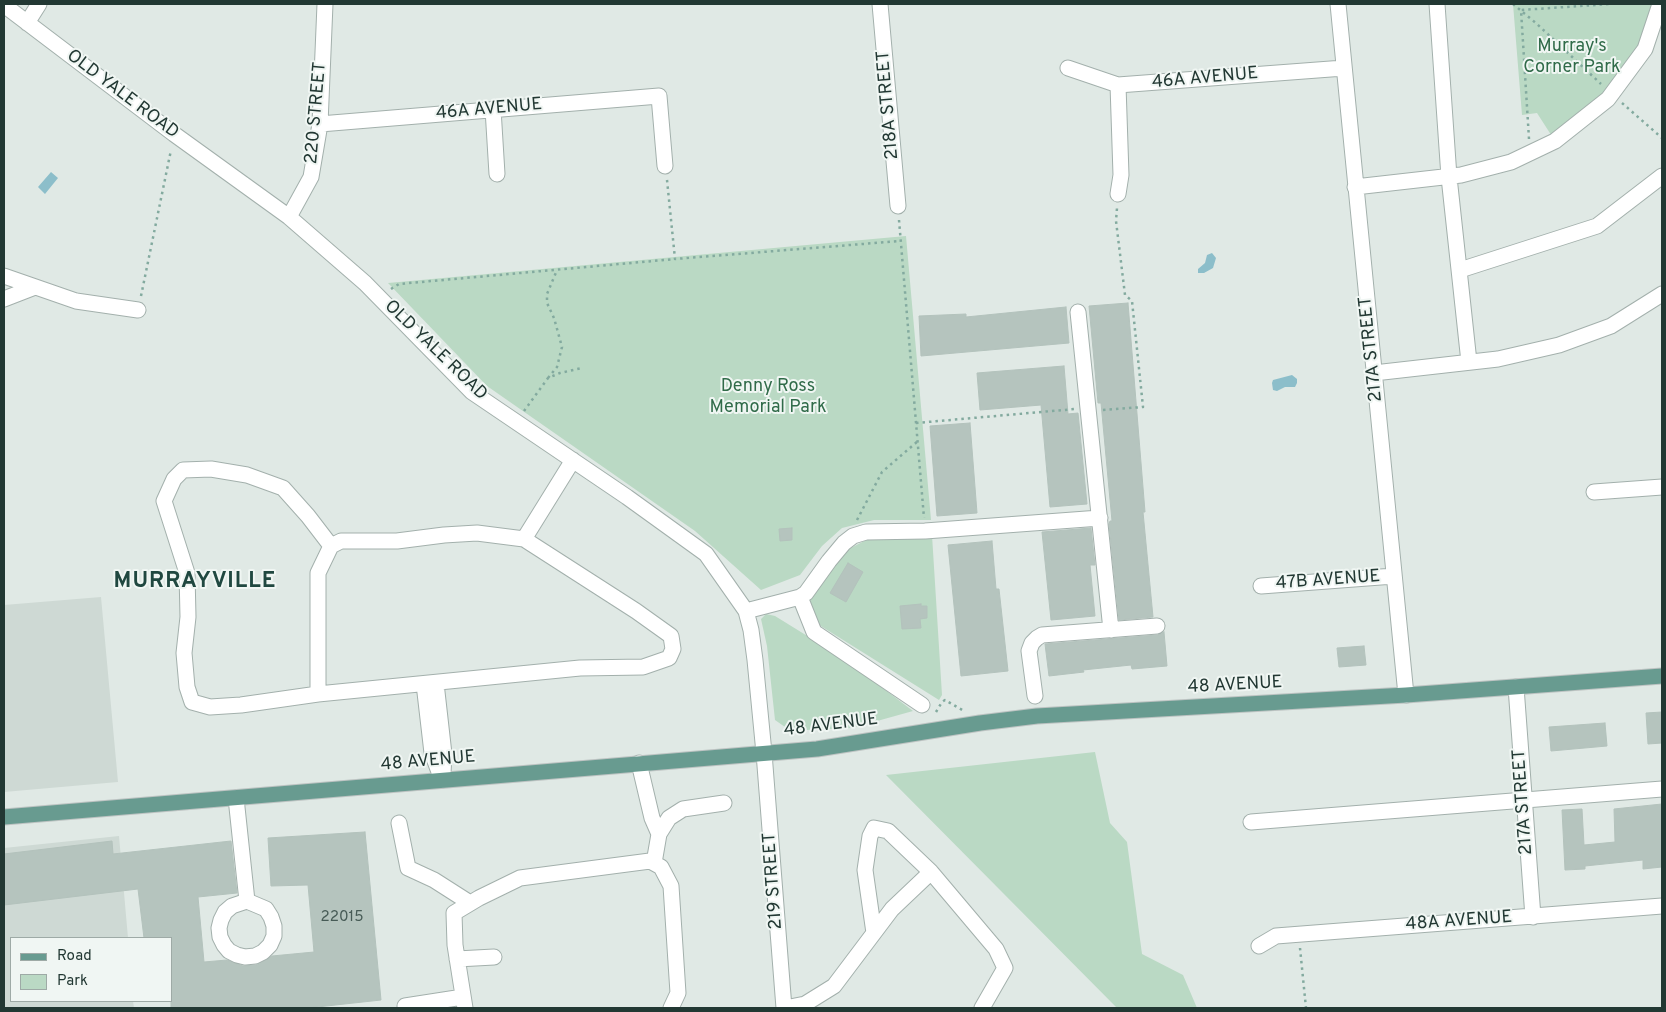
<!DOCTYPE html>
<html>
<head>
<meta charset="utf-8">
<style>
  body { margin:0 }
  #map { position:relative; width:1666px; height:1012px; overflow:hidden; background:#e0e9e5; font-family:Overpass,sans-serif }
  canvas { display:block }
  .frame { position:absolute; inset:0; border:5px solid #223833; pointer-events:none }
  .legend { position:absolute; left:10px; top:937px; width:162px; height:65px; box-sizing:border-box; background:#f0f6f3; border:1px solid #9eaaa6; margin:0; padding:6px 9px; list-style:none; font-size:15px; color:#223833 }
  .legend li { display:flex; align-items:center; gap:10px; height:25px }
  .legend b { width:25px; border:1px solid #9eaaa6 }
</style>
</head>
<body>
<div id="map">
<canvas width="1666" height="1012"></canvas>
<div class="frame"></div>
<ul class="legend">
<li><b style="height:6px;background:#689b90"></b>Road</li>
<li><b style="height:14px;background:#bad9c4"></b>Park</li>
</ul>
</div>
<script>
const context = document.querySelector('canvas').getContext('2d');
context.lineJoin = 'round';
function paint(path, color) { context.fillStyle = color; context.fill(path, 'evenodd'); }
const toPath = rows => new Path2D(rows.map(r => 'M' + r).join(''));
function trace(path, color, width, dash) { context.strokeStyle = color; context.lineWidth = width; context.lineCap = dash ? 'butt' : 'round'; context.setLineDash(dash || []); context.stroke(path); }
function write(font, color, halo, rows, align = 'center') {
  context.font = font + ' Overpass,sans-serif'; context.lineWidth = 4; context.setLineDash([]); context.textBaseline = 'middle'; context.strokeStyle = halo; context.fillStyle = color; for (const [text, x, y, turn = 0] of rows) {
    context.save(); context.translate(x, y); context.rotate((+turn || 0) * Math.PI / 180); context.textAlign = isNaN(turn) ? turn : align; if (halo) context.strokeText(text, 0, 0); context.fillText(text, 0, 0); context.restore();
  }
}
paint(toPath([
  [101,597,118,782,4,792,4,605],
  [119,836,128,938,11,938,11,1001,133,1001,134,1008,4,1008,4,848]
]), '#ced9d4');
paint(toPath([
  [1513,4,1660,4,1645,49,1608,99,1555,141,1537,113,1522,115],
  [906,236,931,520,874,520,842,528,822,546,800,575,761,590,695,531,487,386,388,283],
  [932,535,942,695,939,700,800,613,820,582,845,551,874,536],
  [766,614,775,616,843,658,913,711,852,728,806,730,785,727,775,720,767,646,761,619],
  [1095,752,1110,823,1127,842,1142,954,1183,975,1197,1008,1117,1008,886,775]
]), '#bad9c4');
paint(toPath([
  [51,172,58,178,45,194,38,187],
  [1212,253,1216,258,1213,268,1204,273,1198,273,1198,269,1205,263,1207,255],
  [1292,375,1297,379,1297,383,1295,387,1285,387,1277,391,1273,390,1272,383,1273,380]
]), '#8cbeca');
const building = toPath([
  [1128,303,1145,512,1143,512,1153,617,1119,620,1109,524,1110,521,1112,521,1101,403,1098,403,1089,306,1128,303],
  [1066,307,1069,343,921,356,919,316,966,314,966,317,1066,307],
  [1064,366,1068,414,1078,413,1087,504,1050,507,1041,405,980,410,977,373,1064,366],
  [970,423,977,513,937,516,930,426,970,423],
  [792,528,792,540,780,541,779,529,792,528],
  [1091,528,1095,565,1090,565,1095,616,1051,620,1042,532,1091,528],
  [992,541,996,589,999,589,1008,671,961,676,948,545,992,541],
  [848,563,863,572,846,602,830,593,848,563],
  [921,604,921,606,927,606,927,618,920,619,921,628,902,629,900,606,921,604],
  [1164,632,1167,666,1132,669,1131,665,1083,670,1084,672,1049,676,1045,644,1158,635,1164,632],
  [1364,646,1366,665,1339,667,1337,648,1364,646],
  [1662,712,1662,743,1648,744,1646,713,1662,712],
  [1605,723,1607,746,1551,751,1549,727,1605,723],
  [1662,804,1662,867,1643,869,1643,860,1585,866,1585,869,1565,870,1562,810,1582,809,1584,845,1615,842,1614,809,1662,804],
  [365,832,381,1000,308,1008,171,1008,171,938,144,938,138,889,4,905,4,854,112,841,113,854,231,841,237,893,198,897,204,962,227,960,243,966,256,965,272,956,314,952,308,885,271,886,268,838,365,832]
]);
paint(building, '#b5c4be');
trace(building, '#b3c2bc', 1);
const minor = toPath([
  [880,4,898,206],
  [1338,4,1406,695],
  [1437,4,1449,177,1469,362],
  [4,5,174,134,289,217,365,283,472,392,627,497,706,554,746,611,751,630,755,660,764,753,784,1008],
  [27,23,39,4],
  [1068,68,1118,85,1344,68],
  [493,109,497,174],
  [320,124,659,96,665,166],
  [1355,187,1461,175,1511,162,1555,141,1608,99,1645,49,1660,4],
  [1118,194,1121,175,1118,85],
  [289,217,311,177,320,124,325,4],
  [1460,270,1597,226,1662,176],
  [4,276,76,301,138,310],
  [4,299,35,287],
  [1078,312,1111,630],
  [1374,373,1498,359,1559,345,1611,326,1662,294],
  [1594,492,1662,487],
  [524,539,636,611,671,636,673,649,669,658,643,667,580,668,318,694,318,573,331,546,341,541,397,541,444,535,477,533,524,539,573,460],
  [1261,586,1394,576],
  [800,597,806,593,829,561,844,543,853,536,866,532,925,531,1100,518],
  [746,611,800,597,814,632,922,705],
  [436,683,444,754,443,774],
  [424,684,432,753,442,780],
  [1516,687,1533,917],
  [318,694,241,705,210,707,192,702,187,687,184,653,188,617,187,573,164,501,174,479,183,470,211,469,247,475,283,488,308,516,331,546],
  [1035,696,1029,651,1032,643,1037,638,1042,635,1157,626],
  [639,763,652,818,659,834,654,863],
  [236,798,247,901],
  [1251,822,1662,789],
  [399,823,408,868,434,880,470,903],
  [659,834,669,818,683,809,724,803],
  [247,901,266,909,271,917,274,926,274,936,270,945,263,952,255,956,245,957,237,955,229,951,224,945,220,937,219,928,221,920,225,912,232,906,247,901],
  [874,933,865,870,870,836,874,828,888,831,931,872],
  [1259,946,1276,936,1662,906],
  [457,959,494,957],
  [405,1006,463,997],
  [465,1008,455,945,454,913,479,898,520,878,650,861,661,867,671,886,678,993,671,1008],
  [785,1008,805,1004,834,986,892,909,931,872,996,949,1005,968,982,1008]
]);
const major = toPath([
  [4,817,817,749,980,723,1037,716,1406,695,1662,676]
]);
trace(minor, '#a3b0ac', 17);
trace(major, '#bdc3c2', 17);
trace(toPath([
  [1513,4,1537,24,1601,84],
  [1622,103,1662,138],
  [1529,139,1521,10,1610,4],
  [667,180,675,259,900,241],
  [899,220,924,518],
  [391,289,399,284,675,259],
  [141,296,171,150],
  [548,378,557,367,562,347,554,318,547,303,547,294,557,270],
  [1103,410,1143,407,1132,301,1125,295,1116,221,1117,208],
  [524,411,548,378,560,373,582,368],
  [916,423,1075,409],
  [857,520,882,472,918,441],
  [936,712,942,702,945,700,964,711],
  [1300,948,1306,1008]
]), '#83aa9f', 2.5, [2.5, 4]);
trace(minor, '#fff', 15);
trace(major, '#689b90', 15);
write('15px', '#475b56', null, [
  ["22015",342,918]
]);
write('18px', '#306b49', '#f0f6f3', [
  ["Murray's",1572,47],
  ["Corner Park",1572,68],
  ["Denny Ross",768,387],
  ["Memorial Park",768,408]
]);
write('18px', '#223833', '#f0f6f3', [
  ["46A AVENUE",1205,79,-5],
  ["OLD YALE ROAD",122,95,37],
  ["218A STREET",889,105,-95],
  ["46A AVENUE",489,110,-5],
  ["220 STREET",317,113,-85],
  ["217A STREET",1372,349,-96],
  ["OLD YALE ROAD",435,351,44],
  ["47B AVENUE",1328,581,-4],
  ["48 AVENUE",1235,686,-3],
  ["48 AVENUE",831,726,-7],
  ["48 AVENUE",428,762,-5],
  ["217A STREET",1524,802,-94],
  ["219 STREET",774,881,-94],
  ["48A AVENUE",1459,922,-4]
]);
context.letterSpacing = '1px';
write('bold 22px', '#204840', '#f0f6f3', [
  ["MURRAYVILLE",195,583]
]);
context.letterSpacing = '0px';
</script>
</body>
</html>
